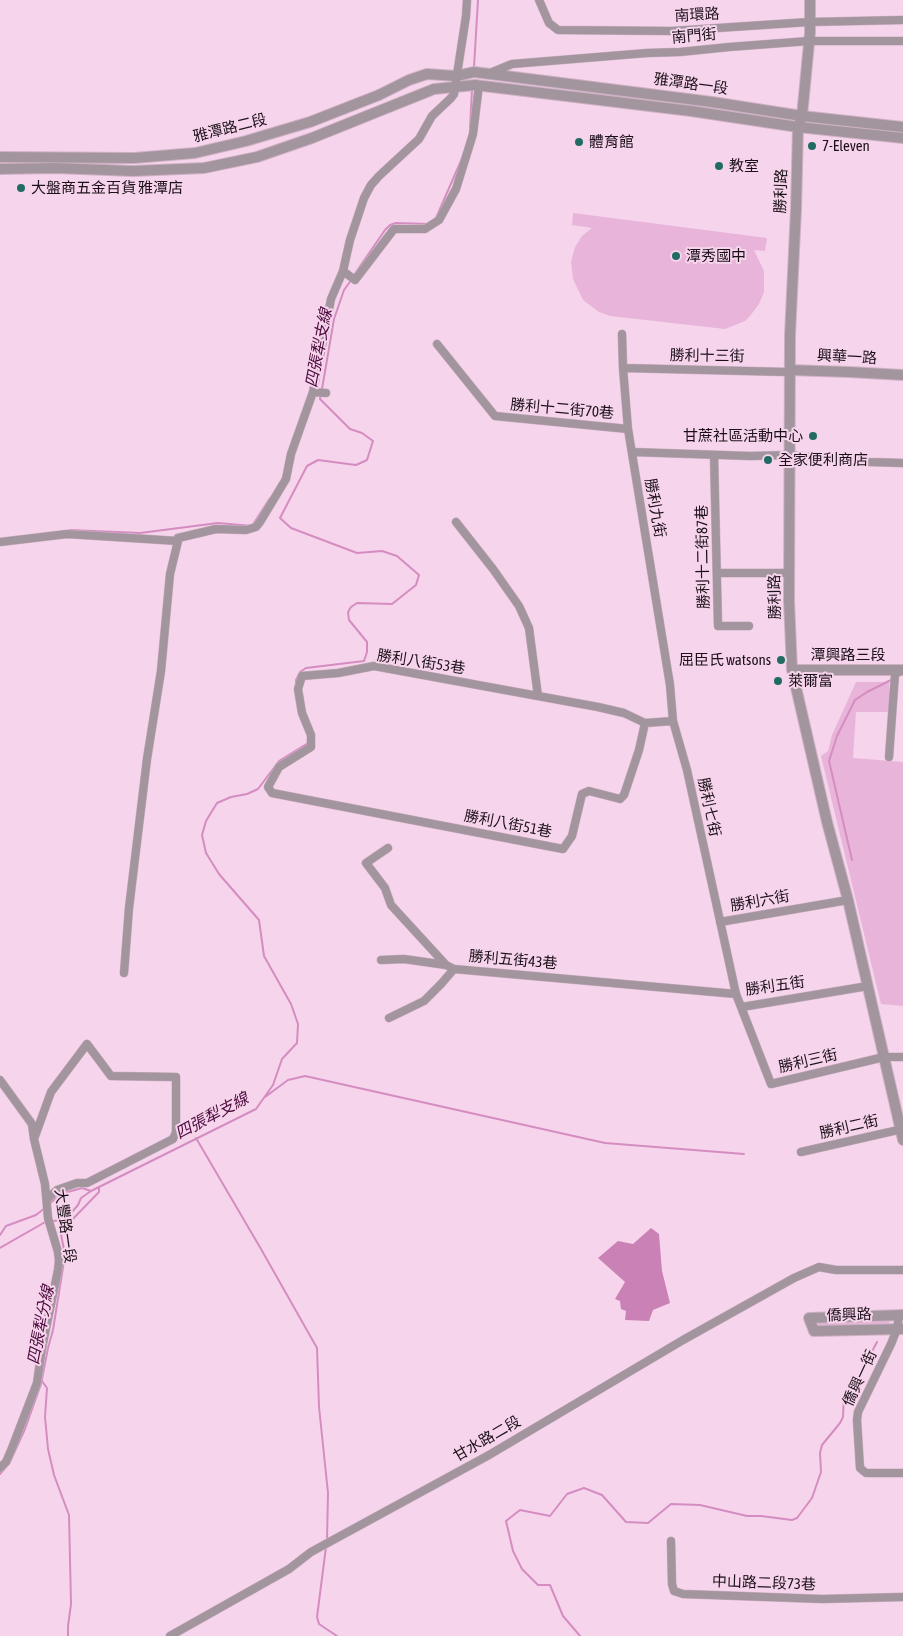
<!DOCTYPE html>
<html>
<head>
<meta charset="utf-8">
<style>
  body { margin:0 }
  canvas { display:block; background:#f6d4eb }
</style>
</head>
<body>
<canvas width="903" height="1636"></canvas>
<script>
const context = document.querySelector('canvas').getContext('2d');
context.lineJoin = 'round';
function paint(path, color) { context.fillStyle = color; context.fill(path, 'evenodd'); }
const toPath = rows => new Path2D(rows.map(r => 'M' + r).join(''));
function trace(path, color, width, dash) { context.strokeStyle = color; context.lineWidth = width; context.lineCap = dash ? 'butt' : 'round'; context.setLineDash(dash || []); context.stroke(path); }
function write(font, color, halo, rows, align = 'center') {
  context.font = font + ' "Asap Condensed","Noto Sans TC",sans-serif'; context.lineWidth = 4; context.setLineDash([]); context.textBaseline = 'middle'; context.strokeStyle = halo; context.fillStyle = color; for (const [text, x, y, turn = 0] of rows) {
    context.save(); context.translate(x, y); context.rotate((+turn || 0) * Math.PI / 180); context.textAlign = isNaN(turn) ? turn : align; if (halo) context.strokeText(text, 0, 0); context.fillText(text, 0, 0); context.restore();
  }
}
paint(toPath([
  [573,213,767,238,765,251,754,250,764,271,764,292,759,304,750,316,745,321,725,329,610,316,599,312,583,300,573,279,571,262,575,247,582,236,592,228,572,225],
  [856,682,889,682,889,712,856,712,853,758,903,762,903,1006,881,1004,821,756,828,751,832,735],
  [889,1321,890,1325,818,1325,819,1322,824,1322]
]), '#e9b4d9');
paint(toPath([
  [651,1228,659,1234,662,1271,670,1303,653,1310,649,1321,625,1320,626,1311,621,1309,620,1301,615,1299,625,1282,598,1258,618,1241,633,1244]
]), '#ca82b6');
trace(toPath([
  [474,67,478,0],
  [470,127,472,90],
  [436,218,463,156],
  [354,275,385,230,390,225,396,223,428,224],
  [322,389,334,319,344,290,352,279],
  [70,530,140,533,218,523,252,526,270,498],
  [296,685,296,680,300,672,306,668,364,661,367,652,367,642,349,620,348,612,351,607,357,603,392,604,416,585,419,575,397,556,382,551,357,553,291,528,280,518,307,466,318,460,356,465,367,460,373,441,362,433,350,429,320,399,321,394],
  [300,717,304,726],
  [852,860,829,761,837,736,855,700,867,692,891,680],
  [265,1097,288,1080,305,1076,605,1143,744,1154],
  [196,1138,261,1249,317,1348,319,1407,328,1493,327,1540],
  [48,1205,61,1194,82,1188,91,1191],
  [52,1221,65,1220,78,1205,81,1198,91,1191,256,1109,273,1085,282,1059,297,1043,298,1024,291,1004,264,956,259,920,219,874,206,853,202,835,206,821,217,803,231,797,247,794,258,789,279,761,308,743],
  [0,1235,6,1226,36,1215,45,1208],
  [0,1248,47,1221],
  [42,1381,47,1388,45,1417,48,1449,54,1475,69,1515,71,1604,68,1626,68,1636],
  [9,1464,25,1429,41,1384,48,1348,53,1330,65,1255,60,1229,67,1225,99,1192,99,1187],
  [0,1474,6,1467],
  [326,1547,317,1617,319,1624,337,1636],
  [580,1636,563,1616,550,1585,538,1585,522,1569,513,1551,506,1521,520,1510,550,1516,567,1494,584,1488,602,1495,626,1522,648,1523,671,1504,700,1505,747,1516,761,1516,792,1520,797,1518,812,1498,821,1472,820,1453,822,1445,840,1423,843,1417,844,1395,859,1376,877,1342]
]), '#d58dc1', 2);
const minor = toPath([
  [539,0,549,23,558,30,672,31,809,22,903,20],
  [490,73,512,64,647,53,680,52,729,47,809,41,903,41],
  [343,271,355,280,394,229,425,229,439,220,456,189,473,134,479,85],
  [622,334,623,368,628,429,670,685,673,721,687,770,736,994,771,1084,884,1057,903,1057],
  [437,344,495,416,628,429],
  [623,368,787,372,789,370],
  [313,392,326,393],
  [632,452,750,456,789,455,869,462,903,463],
  [714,455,718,626,749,626],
  [456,522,493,569,519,606,529,628,538,696],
  [0,542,67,534,178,541,178,538,216,529,246,530,256,527,260,522,286,479,291,454,313,392,331,299,343,271,350,240,364,198,371,185,379,176,419,139,432,116,451,98,454,94,466,16,467,0],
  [717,573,789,573],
  [645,723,639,750,624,795,620,799,589,791,582,794,572,836,563,849,272,793,268,787,279,767,311,747,311,735,302,713,298,689,302,676,338,673,374,666,598,707,624,713,645,723,673,721],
  [889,757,895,674,903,670],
  [388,848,366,863,385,888,391,905,446,965,454,969,736,994],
  [720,922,848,900],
  [381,960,404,959,446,965],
  [124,973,129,908,147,759,161,671,170,574,178,541],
  [742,1007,868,986],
  [389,1018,424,1001,441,984,454,969],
  [0,1080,32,1124,34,1139,45,1184,48,1218,58,1252,59,1261,58,1270,42,1348,37,1383,12,1448,6,1462,0,1468],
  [34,1139,51,1092,87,1044,111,1076,176,1077,176,1132,173,1139,87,1183,77,1183,57,1190,47,1199],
  [801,1152,903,1129],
  [899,1315,897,1329,891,1344,858,1412,857,1420,860,1468,866,1473,903,1473],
  [671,1541,672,1584,674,1591,683,1594,822,1599,903,1597],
  [170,1636,289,1569,311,1552,489,1455,683,1340,794,1278,819,1267,836,1270,903,1270]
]);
const tertiary = toPath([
  [810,0,810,33,802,116,798,127,796,209,790,335,789,601,792,670,827,822,848,900,903,1140],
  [0,157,134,158,195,153,246,141,310,122,379,95,409,80,427,74,456,76,474,72,712,102,802,116,903,127],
  [0,169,55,168,133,171,204,168,257,157,312,138,434,89,475,85,691,111,798,127,903,138],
  [789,370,849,372,903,375],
  [792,670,903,670],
  [903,1315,809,1318,814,1331,903,1329]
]);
trace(minor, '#cfb1c5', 9);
trace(tertiary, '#cfb1c5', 12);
trace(minor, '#a3959e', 8);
trace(tertiary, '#a3959e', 10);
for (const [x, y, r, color] of [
  [579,142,5,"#216b64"],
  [812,146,5,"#216b64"],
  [719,166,5,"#216b64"],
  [21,188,5,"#216b64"],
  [676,256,5,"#216b64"],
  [813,436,5,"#216b64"],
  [768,460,5,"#216b64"],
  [781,660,5,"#216b64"],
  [778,681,5,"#216b64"]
]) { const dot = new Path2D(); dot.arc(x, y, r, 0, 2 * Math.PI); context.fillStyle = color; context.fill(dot); trace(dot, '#f6d4eb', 2); }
write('15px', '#1c1119', '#f6d4eb', [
  ["南環路",697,15,-3],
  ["南門街",694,36,-5],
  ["雅潭路一段",691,84,8],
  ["雅潭路二段",230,128,-14],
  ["勝利路",781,191,-88],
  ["勝利十三街",707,356,1],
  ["興華一路",847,357,3],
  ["勝利十二街70巷",562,409,5],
  ["勝利九街",655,508,80],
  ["勝利十二街87巷",703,557,-91],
  ["勝利路",775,597,-91],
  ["潭興路三段",848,655],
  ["勝利八街53巷",421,662,9],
  ["勝利七街",709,807,78],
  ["勝利八街51巷",508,824,11],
  ["勝利六街",760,901,-10],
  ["勝利五街43巷",513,960,5],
  ["勝利五街",775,986,-8],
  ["勝利三街",808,1061,-13],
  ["勝利二街",849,1127,-13],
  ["大豐路一段",65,1226,82],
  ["僑興路",849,1315,-2],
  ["僑興一街",860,1378,-65],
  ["甘水路二段",487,1439,-30],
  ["中山路二段73巷",764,1583,2]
]);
write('15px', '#1c1119', '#f6d4eb', [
  ["體育館",589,142],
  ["7-Eleven",822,146],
  ["教室",729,166],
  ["大盤商五金百貨 雅潭店",31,188],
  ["潭秀國中",686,256],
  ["甘蔗社區活動中心",803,436,"right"],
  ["全家便利商店",778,460],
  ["屈臣氏 watsons",771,660,"right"],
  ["萊爾富",788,681]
], 'left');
write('italic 16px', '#4b0a3e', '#f6d4eb', [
  ["四張犁支線",319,348,-79],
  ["四張犁支線",212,1116,-28],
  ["四張犁分線",41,1325,-79]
]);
</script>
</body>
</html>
